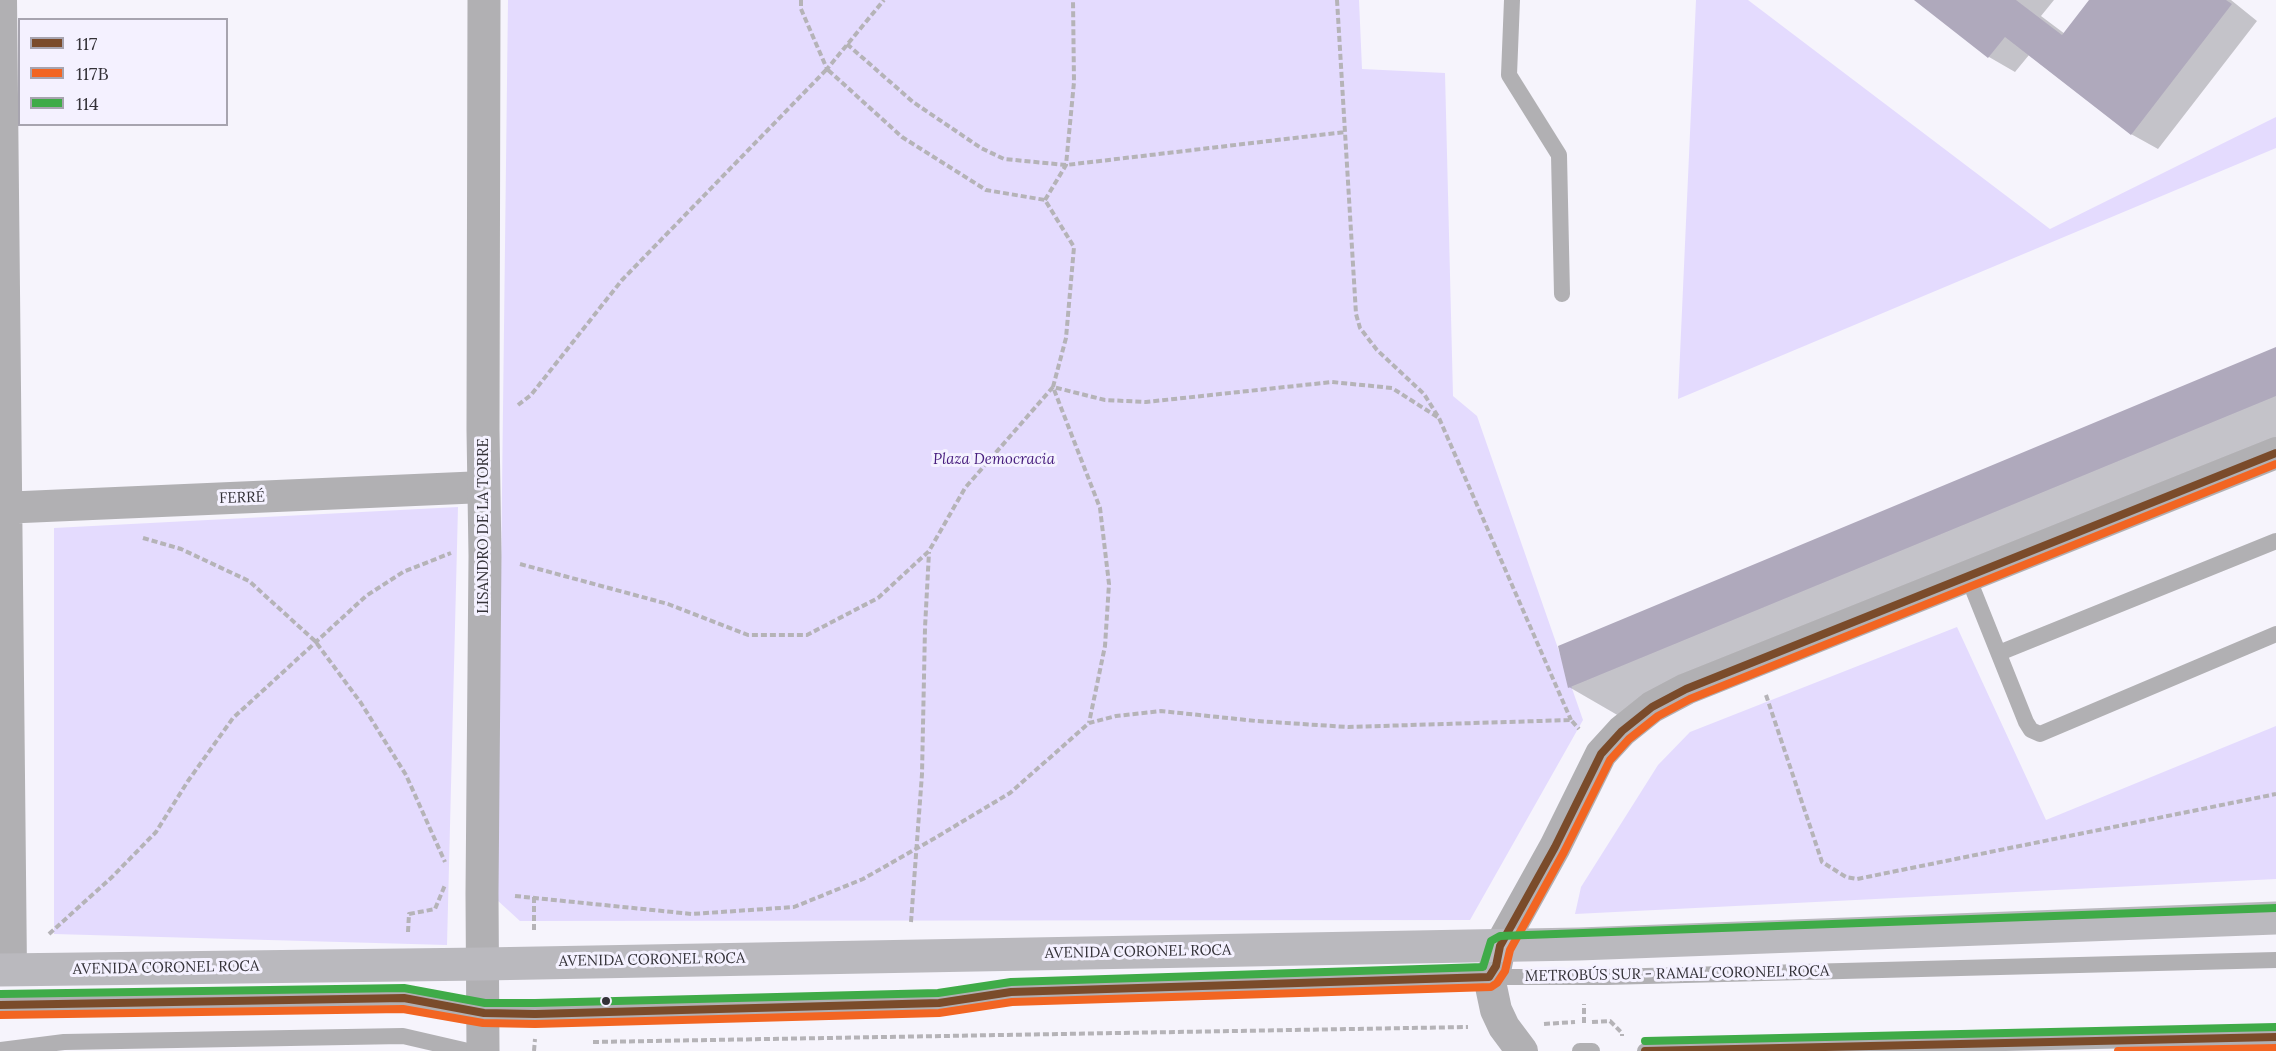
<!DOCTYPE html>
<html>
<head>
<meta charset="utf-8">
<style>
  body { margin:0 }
  #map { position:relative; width:2276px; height:1051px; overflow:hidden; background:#f6f4fc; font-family:Lora,serif }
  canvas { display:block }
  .legend { position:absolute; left:18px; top:18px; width:210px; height:108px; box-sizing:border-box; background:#f4f1ff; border:2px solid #a7a4af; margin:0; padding:8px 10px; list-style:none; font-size:18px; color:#333137 }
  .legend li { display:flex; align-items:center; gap:12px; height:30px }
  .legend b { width:30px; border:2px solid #a7a4af }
</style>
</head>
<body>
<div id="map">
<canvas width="2276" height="1051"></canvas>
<ul class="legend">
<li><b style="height:8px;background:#7a4b2a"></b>117</li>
<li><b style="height:8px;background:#f26522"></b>117B</li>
<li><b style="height:8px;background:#3fab48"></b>114</li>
</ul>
</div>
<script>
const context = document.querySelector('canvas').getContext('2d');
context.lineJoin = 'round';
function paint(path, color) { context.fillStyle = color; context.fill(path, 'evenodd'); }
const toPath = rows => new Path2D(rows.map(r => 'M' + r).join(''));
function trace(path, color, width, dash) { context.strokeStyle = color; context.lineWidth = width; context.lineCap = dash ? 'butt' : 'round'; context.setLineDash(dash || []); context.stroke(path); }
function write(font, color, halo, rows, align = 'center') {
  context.font = font + ' Lora,serif'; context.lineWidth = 6; context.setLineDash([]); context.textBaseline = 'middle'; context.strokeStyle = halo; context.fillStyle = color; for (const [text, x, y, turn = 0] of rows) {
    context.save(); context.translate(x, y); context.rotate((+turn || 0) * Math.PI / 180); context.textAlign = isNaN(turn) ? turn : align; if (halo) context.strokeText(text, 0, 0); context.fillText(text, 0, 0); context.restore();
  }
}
paint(toPath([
  [508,0,1359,0,1362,69,1445,73,1453,396,1477,416,1583,720,1470,920,520,921,497,900],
  [1696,0,1748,0,2050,229,2276,117,2276,148,1678,399],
  [458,507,447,945,54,934,54,528],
  [1957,627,2046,820,2276,726,2276,879,1575,914,1581,887,1658,765,1690,732]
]), '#e4dbfe');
paint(toPath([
  [1916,0,2054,0,2041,16,2065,34,2091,0,2231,0,2257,21,2158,149,2131,134,2029,55,2015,72,1989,57],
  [2276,349,2276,452,1626,720,1569,687]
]), '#0003');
paint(toPath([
  [1914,0,2016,0,2062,35,2089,0,2226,0,2232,4,2131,135,2005,37,1988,58],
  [2276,347,2276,396,1568,688,1558,646]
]), '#afa9bc');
trace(toPath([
  [801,0,801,9,827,69,884,0],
  [1337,0,1356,314,1360,328,1377,350,1424,394,1439,418,1571,720],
  [847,44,913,102,981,148,1004,159,1066,165,1345,132],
  [1045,200,1066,165,1074,82,1073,0],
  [518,405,531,395,622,280,827,69,902,137,986,190,1045,200,1074,247,1066,338,1053,387,1100,508,1109,584,1105,646,1089,723],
  [143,538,181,549,249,581,315,641,361,703,406,775,445,862],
  [520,564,668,604,748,635,807,635,878,598,929,551,965,488,1053,387,1105,400,1146,402,1332,382,1392,388,1439,418],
  [1766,695,1822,862,1846,877,1857,879,2276,794],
  [515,896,692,914,794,907,863,879,935,838,1010,793,1089,723,1116,716,1161,711,1256,721,1348,727,1571,720,1579,729],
  [534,897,534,930],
  [911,922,922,774,925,628,929,552],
  [408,932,409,914,435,909,445,885],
  [49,934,112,877,156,832,188,781,233,718,366,596,403,572,451,553],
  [1592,1022,1610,1021,1622,1033,1622,1036],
  [1584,1023,1584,1004],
  [1544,1024,1575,1022],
  [593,1042,1468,1027],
  [534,1051,535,1039]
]), '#b5b3b7', 4, [6, 3]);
trace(toPath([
  [1512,0,1509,75,1559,155,1562,294],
  [1968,577,2026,722,2031,730,2040,734,2276,634],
  [1999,653,2276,541],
  [0,1005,404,998,484,1013,535,1014,939,1003,1011,992,1489,977,1606,977,2276,960],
  [0,1050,64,1042,403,1036,468,1051],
  [1580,1051,1592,1051],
  [1645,1051,2276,1037]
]), '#b1b0b3', 16);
trace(toPath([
  [1,0,11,969],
  [0,508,484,487],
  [1522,1051,1504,1027,1496,1010,1489,977,1496,966,1500,946,1555,847,1601,754,1622,731,1652,707,1686,689,2276,453]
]), '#b1b0b3', 32);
trace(toPath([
  [483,1051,482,893,485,556,483,430,484,0]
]), '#b1b0b3', 33);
trace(toPath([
  [0,970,483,964,1579,944,2276,918]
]), '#bab9be', 33);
trace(toPath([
  [0,1005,404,998,484,1013,535,1014,939,1003,1011,992,1489,977,1496,966,1500,946,1555,847,1601,754,1622,731,1652,707,1686,689,2276,453],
  [1645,1051,2276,1037]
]), '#7a4b2a', 8);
trace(toPath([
  [0,1015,403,1009,483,1023,535,1024,939,1013,1012,1002,1491,987,1497,983,1505,971,1510,950,1564,852,1610,760,1629,739,1658,716,1690,699,2276,464],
  [2118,1051,2276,1048]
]), '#f26522', 8);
trace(toPath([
  [0,994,404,988,485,1003,535,1003,938,993,1011,982,1483,967,1491,941,1500,936,2276,908],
  [1645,1041,2276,1027]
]), '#3fab48', 8);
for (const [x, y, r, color] of [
  [606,1001,5,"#333137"]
]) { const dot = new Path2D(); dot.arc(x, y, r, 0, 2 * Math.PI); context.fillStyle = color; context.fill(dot); trace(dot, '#f4f1ff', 2); }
write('italic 15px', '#461c7d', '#f4f1ff', [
  ["Plaza Democracia",994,460]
]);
write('15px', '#333137', '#f4f1ff', [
  ["FERRÉ",242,498,-2],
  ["LISANDRO DE LA TORRE",484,526,-90],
  ["AVENIDA CORONEL ROCA",1138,952,-1],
  ["AVENIDA CORONEL ROCA",652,960,-1],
  ["AVENIDA CORONEL ROCA",166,968,-1],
  ["METROBÚS SUR - RAMAL CORONEL ROCA",1677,974,-1]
]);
</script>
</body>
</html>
